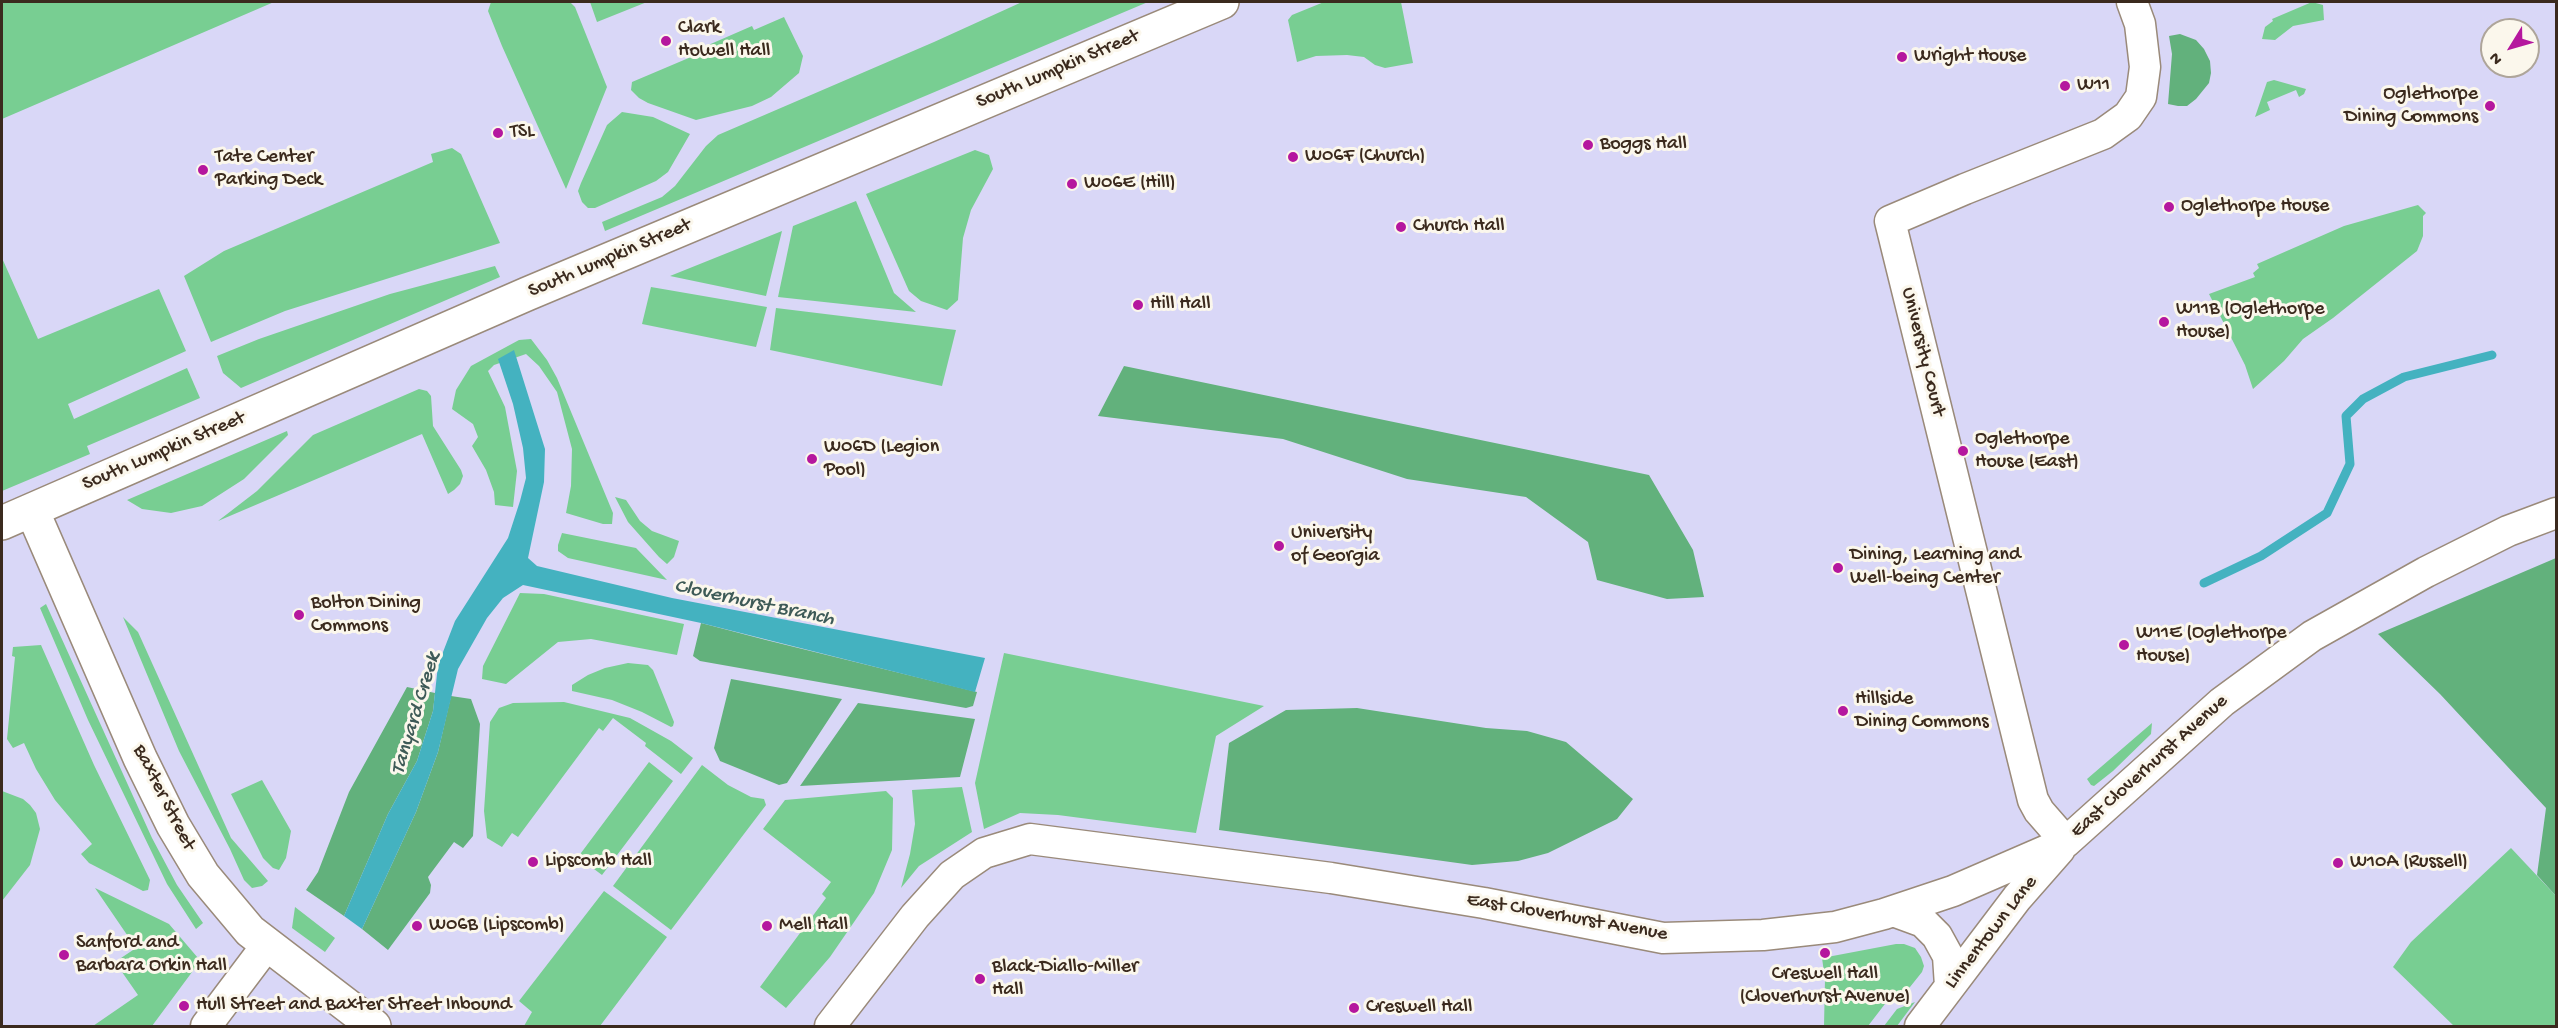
<!DOCTYPE html>
<html>
<head>
<meta charset="utf-8">
<style>
  body { margin:0 }
  #map { position:relative; width:2558px; height:1028px; overflow:hidden; background:#f8e9d5; font-family:"Gochi Hand",sans-serif }
  canvas { display:block }
  .frame { position:absolute; inset:0; border:3px solid #3b2a1e; pointer-events:none }
  .north { position:absolute; left:2480px; top:18px; width:60px; height:60px; box-sizing:border-box; background:#fbf7ec; border:2px solid #aea59a; border-radius:50%; rotate:233deg; font-size:16px; font-weight:700; line-height:24px; text-align:center; color:#3b2a1e }
  .north::after { content:''; display:block; margin:auto; width:21px; height:27px; background:#b5179e; clip-path:polygon(50% 0,100% 100%,50% 72%,0 100%) }
</style>
</head>
<body>
<div id="map">
<canvas width="2558" height="1028"></canvas>
<div class="frame"></div>
<div class="north">N</div>
</div>
<script>
const context = document.querySelector('canvas').getContext('2d');
context.lineJoin = 'round';
function paint(path, color) { context.fillStyle = color; context.fill(path, 'evenodd'); }
const toPath = rows => new Path2D(rows.map(r => 'M' + r).join(''));
function trace(path, color, width, dash) { context.strokeStyle = color; context.lineWidth = width; context.lineCap = dash ? 'butt' : 'round'; context.setLineDash(dash || []); context.stroke(path); }
function write(font, color, halo, rows, align = 'center') {
  context.font = font + ' "Gochi Hand",sans-serif'; context.lineWidth = 6; context.setLineDash([]); context.textBaseline = 'middle'; context.strokeStyle = halo; context.fillStyle = color; for (const [text, x, y, turn = 0] of rows) {
    context.save(); context.translate(x, y); context.rotate((+turn || 0) * Math.PI / 180); context.textAlign = isNaN(turn) ? turn : align; if (halo) context.strokeText(text, 0, 0); context.fillText(text, 0, 0); context.restore();
  }
}
paint(toPath([
  [2,2,2556,2,2556,1026,2,1026],
  [2492,30,2528,30,2528,66,2492,66]
]), '#d9d7f7');
paint(toPath([
  [4,2,274,2,2,119,2,3],
  [491,2,570,2,575,7,607,87,566,189,502,46,488,11],
  [590,2,647,2,597,22],
  [1022,2,1148,2,605,231,602,222,662,197,675,186,706,146,718,135,934,42],
  [1324,2,1401,2,1413,63,1385,68,1375,65,1364,57,1347,55,1316,56,1297,62,1288,20,1292,15],
  [2312,2,2323,5,2324,20,2293,26,2275,40,2262,39,2265,27,2273,21,2272,19],
  [784,17,803,56,799,73,771,97,752,106,696,120,648,103,639,98,631,90,632,82,691,57,690,53,752,26,754,30],
  [2274,80,2306,89,2304,94,2299,97,2296,90,2267,102,2270,110,2255,117,2267,82],
  [622,112,653,117,690,134,668,172,656,181,595,208,588,208,582,202,578,191,581,183,607,125],
  [452,148,461,154,500,243,285,311,211,342,184,276,224,251,433,162,431,154],
  [975,150,989,155,993,169,971,210,963,238,958,300,947,310,921,301,909,291,866,194],
  [856,201,894,293,916,312,778,297,793,226],
  [2418,205,2426,213,2423,216,2423,236,2417,251,2333,318,2303,339,2284,361,2253,389,2245,365,2209,294,2255,277,2253,273,2259,268,2257,264,2344,226],
  [782,231,766,296,670,276],
  [2,258,38,339,159,289,186,351,68,404,74,419,187,368,200,398,87,446,90,454,2,491],
  [495,266,500,277,241,388,223,373,217,356,259,339,390,294],
  [651,287,767,307,756,347,642,324],
  [776,308,956,330,942,386,770,350],
  [531,339,547,360,557,378,613,513,612,524,603,524,566,513,571,486,572,449,557,392,539,366,526,354,494,365,488,371,505,407,517,471,513,507,495,505,494,492,486,470,472,446,478,437,473,424,452,409,456,390,471,366,519,340],
  [419,389,427,391,431,396,433,426,461,470,463,476,460,484,454,490,448,494,422,434,218,521,257,491,313,435],
  [287,431,288,435,244,479,202,506,171,513,142,509,127,500],
  [615,497,626,500,640,521,652,531,679,541,674,557,667,564,659,557,628,522],
  [562,533,636,548,667,580,568,558,558,551,558,545],
  [520,593,544,594,684,624,677,655,591,639,558,642,506,684,482,679,483,666],
  [46,604,152,838,177,885,203,923,196,929,167,884,88,720,40,608],
  [123,617,138,632,231,838,268,881,262,886,252,888,244,880,230,849,179,751],
  [41,645,94,765,150,880,148,890,143,891,89,863,81,854,92,844,55,800,36,769,24,743,13,748,7,739,15,657,12,656,13,647],
  [1004,653,1264,706,1216,736,1196,833,1058,815,1020,813,984,829,975,783],
  [628,663,648,665,653,670,674,722,673,726,671,727,642,712,612,700,572,691,572,685,588,675,605,668],
  [564,702,630,718,671,741,693,758,681,774,645,746,646,743,613,718,603,731,599,728,518,837,512,833,502,847,487,838,484,811,490,722,499,708,513,703],
  [2152,723,2151,734,2113,771,2094,786,2091,785,2087,779],
  [649,762,673,781,602,875,578,857],
  [702,765,728,785,751,797,764,799,766,805,671,930,613,886],
  [262,780,291,831,286,858,279,870,273,868,263,858,231,794],
  [962,787,972,832,919,866,901,888,910,854,915,824,912,790],
  [2,791,23,799,30,805,36,813,40,829,30,865,2,901],
  [886,791,893,798,892,850,874,893,830,957,786,1008,760,987,826,898,822,894,831,882,763,829,785,800],
  [2511,848,2556,896,2556,1026,2454,1026,2393,967,2411,942],
  [95,888,169,924,198,958,198,964,152,1026,93,1026,138,995,115,962,136,948],
  [604,891,667,937,600,1026,524,1026,532,1012,519,1001],
  [295,907,335,938,325,952,292,928],
  [1896,944,1904,944,1915,948,1921,957,1924,966,1922,972,1910,987,1903,994,1888,1000,1868,1026,1824,1026,1825,979,1822,958],
  [1915,1002,1897,1026,1884,1026,1897,1009]
]), '#78ce92');
paint(toPath([
  [2180,34,2196,40,2204,49,2210,61,2211,73,2209,83,2196,99,2187,106,2178,106,2168,104,2172,54,2169,36],
  [1124,366,1649,475,1693,550,1704,597,1667,599,1597,580,1588,542,1526,497,1407,479,1283,439,1098,416],
  [2556,558,2556,896,2537,875,2546,808,2440,694,2378,634],
  [701,623,766,640,977,692,973,706,966,708,700,661,693,656],
  [731,679,842,699,787,783,779,785,720,761,714,748],
  [407,687,435,693,433,711,417,761,388,814,344,916,306,890,318,872,349,792],
  [451,696,471,699,480,724,473,836,463,848,454,842,428,877,431,885,430,893,388,950,362,929,416,812,438,752],
  [858,703,975,719,960,777,800,786],
  [1357,708,1486,728,1527,731,1566,742,1633,799,1617,819,1548,853,1518,861,1472,865,1219,830,1229,743,1286,710]
]), '#62b17c');
paint(toPath([
  [514,350,545,449,544,482,528,558,537,566,672,598,985,658,975,692,701,623,523,585,503,598,487,618,458,669,438,752,416,812,362,929,344,916,388,814,417,761,433,711,438,665,455,621,508,538,520,501,526,478,523,448,513,404,498,359]
]), '#44b2c0');
trace(toPath([
  [2204,583,2261,556,2327,513,2350,464,2346,416,2363,399,2404,377,2492,355]
]), '#44b2c0', 9);
const minor = toPath([
  [2066,842,2039,811,2033,800,1890,221,1965,189,2103,134,2128,116,2141,97,2145,67,2140,24,2132,2],
  [1893,911,1923,922,1937,936,1948,956,1950,986],
  [206,1026,267,945],
  [830,1026,915,916,952,875,984,853,1030,839,1331,878,1484,903,1663,938,1763,935,1835,927,1884,914,1953,891,2066,842,2222,702,2312,636,2426,572,2508,531,2556,513],
  [1920,1026,2017,898,2060,849]
]);
const secondary = toPath([
  [32,510,140,758,173,825,203,875,250,931,374,1026],
  [2,523,527,294,1222,2]
]);
trace(minor, '#9a8a7a', 33);
trace(secondary, '#9a8a7a', 36);
trace(minor, '#fff', 30);
trace(secondary, '#fff', 33);
for (const [x, y, r, color] of [
  [666,41,6,"#b5179e"],
  [1902,57,6,"#b5179e"],
  [2065,86,6,"#b5179e"],
  [2490,106,6,"#b5179e"],
  [498,133,6,"#b5179e"],
  [1588,145,6,"#b5179e"],
  [1293,157,6,"#b5179e"],
  [203,170,6,"#b5179e"],
  [1072,184,6,"#b5179e"],
  [2169,207,6,"#b5179e"],
  [1401,227,6,"#b5179e"],
  [1138,305,6,"#b5179e"],
  [2164,322,6,"#b5179e"],
  [1963,451,6,"#b5179e"],
  [812,459,6,"#b5179e"],
  [1279,546,6,"#b5179e"],
  [1838,568,6,"#b5179e"],
  [299,615,6,"#b5179e"],
  [2124,645,6,"#b5179e"],
  [1843,711,6,"#b5179e"],
  [533,862,6,"#b5179e"],
  [2338,863,6,"#b5179e"],
  [417,926,6,"#b5179e"],
  [767,926,6,"#b5179e"],
  [1825,953,6,"#b5179e"],
  [64,955,6,"#b5179e"],
  [980,979,6,"#b5179e"],
  [184,1006,6,"#b5179e"],
  [1354,1008,6,"#b5179e"]
]) { const dot = new Path2D(); dot.arc(x, y, r, 0, 2 * Math.PI); context.fillStyle = color; context.fill(dot); trace(dot, '#fbf7ec', 2); }
write('20px', '#3b2a1e', '#fbf7ec', [
  ["Clark",678,29],
  ["Howell Hall",678,52],
  ["Wright House",1914,57],
  ["W11",2077,86],
  ["Oglethorpe",2478,95,"right"],
  ["Dining Commons",2478,118,"right"],
  ["TSL",510,133],
  ["Boggs Hall",1600,145],
  ["W06F (Church)",1305,157],
  ["Tate Center",215,158],
  ["Parking Deck",215,181],
  ["W06E (Hill)",1084,184],
  ["Oglethorpe House",2181,207],
  ["Church Hall",1413,227],
  ["Hill Hall",1150,305],
  ["W11B (Oglethorpe",2176,310],
  ["House)",2176,333],
  ["Oglethorpe",1975,440],
  ["House (East)",1975,463],
  ["W06D (Legion",824,448],
  ["Pool)",824,471],
  ["University",1291,534],
  ["of Georgia",1291,557],
  ["Dining, Learning and",1850,556],
  ["Well-being Center",1850,579],
  ["Bolton Dining",311,604],
  ["Commons",311,627],
  ["W11E (Oglethorpe",2136,634],
  ["House)",2136,657],
  ["Hillside",1855,700],
  ["Dining Commons",1855,723],
  ["Lipscomb Hall",545,862],
  ["W10A (Russell)",2350,863],
  ["W06B (Lipscomb)",429,926],
  ["Mell Hall",779,926],
  ["Sanford and",76,944],
  ["Barbara Orkin Hall",76,967],
  ["Black-Diallo-Miller",992,968],
  ["Hall",992,991],
  ["Creswell Hall",1825,975,"center"],
  ["(Cloverhurst Avenue)",1825,998,"center"],
  ["Hull Street and Baxter Street Inbound",196,1006],
  ["Creswell Hall",1366,1008]
], 'left');
write('20px', '#3b2a1e', '#fbf7ec', [
  ["South Lumpkin Street",1058,70,-23],
  ["South Lumpkin Street",610,259,-23],
  ["University Court",1922,352,76],
  ["South Lumpkin Street",164,452,-23],
  ["East Cloverhurst Avenue",2150,767,-42],
  ["Baxter Street",163,798,63],
  ["East Cloverhurst Avenue",1567,918,10],
  ["Linnentown Lane",1992,933,-52]
]);
write('italic 21px', '#3e5a57', '#fbf7ec', [
  ["Cloverhurst Branch",754,604,12],
  ["Tanyard Creek",417,714,-73]
]);
</script>
</body>
</html>
